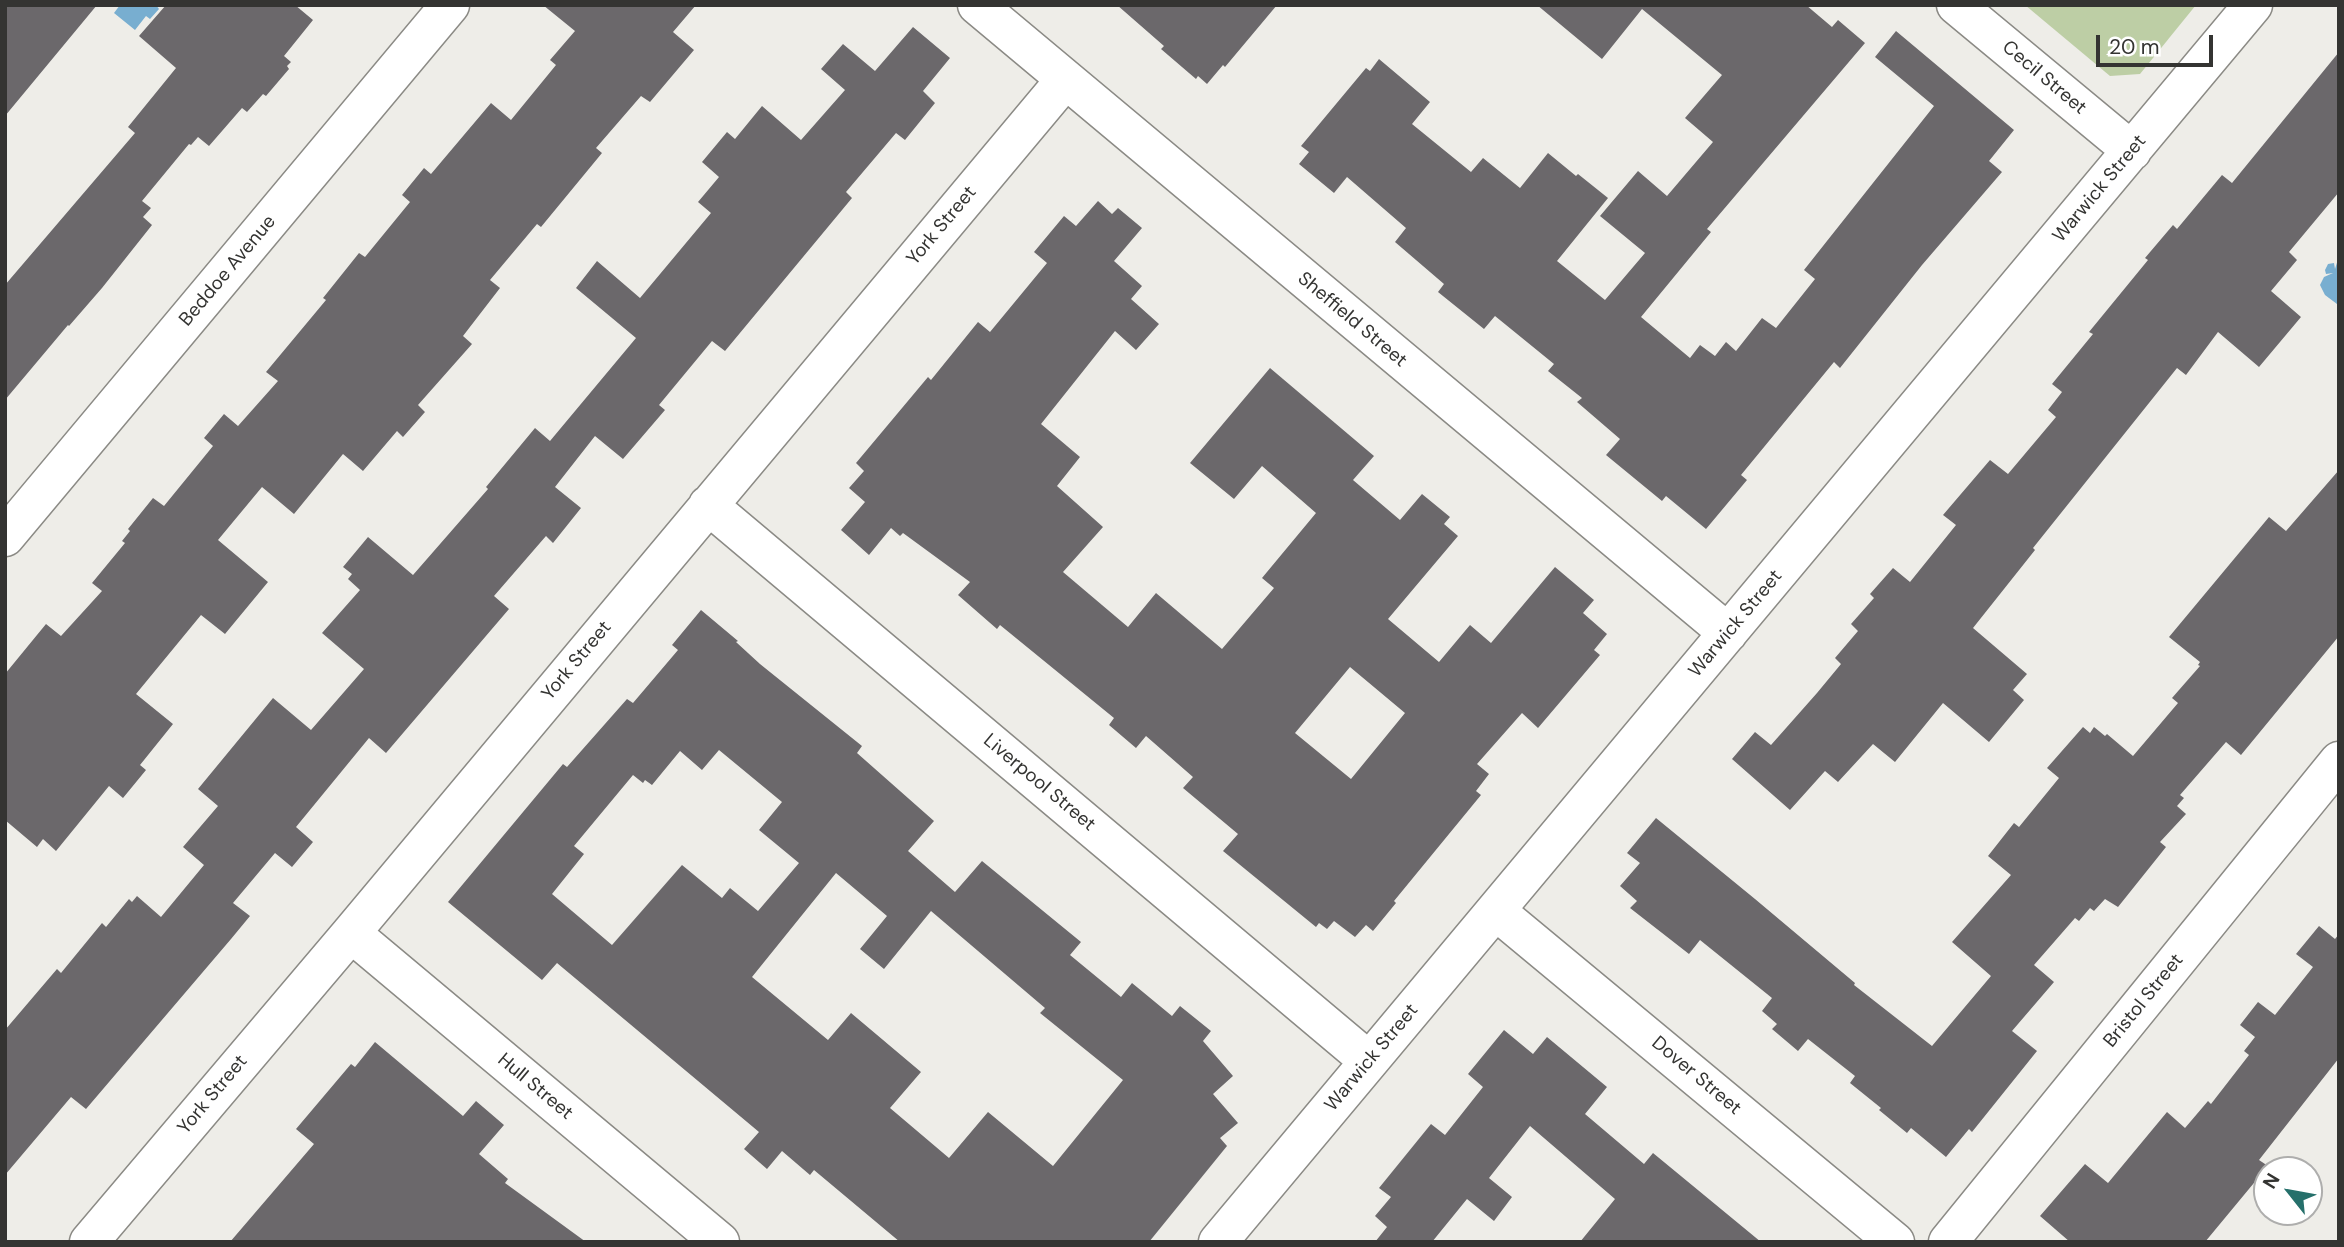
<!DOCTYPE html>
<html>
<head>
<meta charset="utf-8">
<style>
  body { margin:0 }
  #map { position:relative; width:2344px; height:1247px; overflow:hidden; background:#eeede8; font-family:"DM Sans",sans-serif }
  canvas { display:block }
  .frame { position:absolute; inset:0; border:7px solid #343432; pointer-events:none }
  .north { position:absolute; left:2253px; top:1156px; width:70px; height:70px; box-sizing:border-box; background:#fff; border:2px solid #aeaead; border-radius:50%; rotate:301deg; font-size:19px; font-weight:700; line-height:28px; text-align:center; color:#343432 }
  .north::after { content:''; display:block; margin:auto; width:24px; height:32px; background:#26706b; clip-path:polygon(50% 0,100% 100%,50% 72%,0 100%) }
  .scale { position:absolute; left:2096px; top:35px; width:117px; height:32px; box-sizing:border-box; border:4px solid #343432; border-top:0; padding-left:9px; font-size:21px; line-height:24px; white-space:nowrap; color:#343432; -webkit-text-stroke:5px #fff; paint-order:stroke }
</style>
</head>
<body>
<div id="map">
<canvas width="2344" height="1247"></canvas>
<div class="frame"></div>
<div class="north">N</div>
<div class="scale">20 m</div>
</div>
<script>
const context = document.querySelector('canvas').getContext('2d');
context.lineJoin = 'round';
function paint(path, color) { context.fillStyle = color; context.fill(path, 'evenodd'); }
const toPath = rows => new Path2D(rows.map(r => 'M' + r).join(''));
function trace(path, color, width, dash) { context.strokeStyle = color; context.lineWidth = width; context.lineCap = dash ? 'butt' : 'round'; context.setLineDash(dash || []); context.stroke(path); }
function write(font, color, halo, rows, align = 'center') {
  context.font = font + ' "DM Sans",sans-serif'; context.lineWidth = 7; context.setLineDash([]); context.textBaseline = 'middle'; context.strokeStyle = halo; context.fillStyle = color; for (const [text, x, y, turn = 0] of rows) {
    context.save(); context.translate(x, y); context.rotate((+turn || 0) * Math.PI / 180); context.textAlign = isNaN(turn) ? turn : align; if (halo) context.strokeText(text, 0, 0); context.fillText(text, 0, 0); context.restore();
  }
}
paint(toPath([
  [2025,5,2196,5,2140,74,2110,76]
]), '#bdcea5');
paint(toPath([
  [120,5,156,5,159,9,150,19,146,16,135,30,114,13],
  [2339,256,2339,302,2337,304,2325,295,2320,285,2324,277,2333,273,2326,274,2325,270,2328,264,2334,263,2335,269]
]), '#78aed0');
paint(toPath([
  [5,5,97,5,5,116],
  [166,5,295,5,313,20,284,56,291,62,287,66,289,69,266,96,263,94,247,112,242,108,209,146,198,137,191,145,189,144,142,201,151,208,143,217,152,225,102,288,69,326,68,325,5,400,5,285,135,133,128,127,176,68,139,36],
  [543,5,696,5,673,32,694,50,650,102,641,96,596,148,602,153,541,227,537,224,490,280,500,288,463,336,472,344,418,405,425,412,403,437,397,431,363,471,343,454,294,514,262,487,218,540,268,582,225,634,201,615,136,694,173,724,140,765,146,770,123,798,109,786,56,851,43,839,37,847,5,820,5,674,46,624,61,636,102,591,92,583,125,543,122,541,130,531,128,529,153,498,164,506,213,446,204,438,224,414,238,426,278,381,266,372,326,300,323,298,359,253,365,257,410,202,402,195,424,168,431,174,491,103,511,120,556,65,550,60,575,31],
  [1117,5,1277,5,1225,67,1223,65,1207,84,1198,76,1196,79,1161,49,1164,46],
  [1537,5,1806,5,1832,27,1838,20,1865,43,1707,229,1711,232,1641,317,1690,358,1700,345,1715,356,1726,342,1736,351,1762,318,1776,328,1815,279,1804,270,1934,106,1875,57,1896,31,2014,130,1989,161,2002,172,1922,265,1840,368,1834,362,1741,475,1747,480,1706,529,1666,496,1662,501,1606,455,1620,439,1577,402,1582,398,1548,371,1554,364,1495,316,1484,329,1438,292,1444,284,1395,242,1406,228,1347,177,1334,193,1299,164,1309,152,1301,146,1366,68,1370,71,1379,59,1430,102,1412,124,1471,172,1483,158,1520,188,1548,153,1576,176,1578,174,1608,198,1557,261,1605,300,1645,253,1600,216,1638,171,1667,196,1713,142,1685,118,1722,75,1642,9,1602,59],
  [913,27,950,58,923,91,935,103,905,140,896,133,846,192,852,198,725,351,712,341,659,405,665,410,623,459,595,436,555,487,581,508,553,543,546,536,494,596,509,609,386,753,369,738,296,827,313,842,292,867,275,853,233,903,250,916,231,939,86,1109,71,1097,5,1175,5,1030,57,969,61,973,102,923,106,927,129,899,132,902,137,896,161,917,204,865,183,847,218,806,198,789,273,698,311,730,364,669,322,633,360,590,348,579,352,574,343,567,368,537,413,575,488,489,486,487,535,428,550,441,636,338,576,288,597,261,640,298,711,213,698,202,719,177,702,162,727,132,735,139,762,106,801,140,845,90,821,69,843,44,875,71],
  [2339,52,2339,192,2289,252,2297,260,2271,291,2301,317,2259,367,2218,332,2186,375,2177,368,2033,548,2035,550,1973,628,2027,674,2013,690,2024,700,1989,742,1943,703,1895,762,1873,744,1838,782,1825,771,1790,810,1732,759,1755,732,1771,745,1817,693,1841,664,1835,658,1858,631,1851,624,1874,598,1870,594,1893,568,1910,582,1956,525,1943,515,1990,460,2008,474,2056,417,2048,410,2062,392,2052,384,2093,334,2089,332,2148,260,2145,258,2173,225,2177,229,2222,175,2232,183],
  [1098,201,1112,214,1118,208,1142,228,1114,261,1142,286,1131,299,1159,324,1136,350,1115,331,1041,424,1080,457,1057,486,1103,527,1063,572,1128,627,1156,593,1222,649,1274,588,1262,578,1316,513,1262,466,1234,499,1190,463,1270,368,1374,456,1353,480,1400,520,1422,494,1450,517,1444,524,1458,536,1388,619,1439,662,1470,625,1491,643,1555,567,1594,600,1583,613,1607,634,1594,650,1600,655,1538,728,1522,713,1477,764,1489,774,1476,791,1481,795,1394,901,1396,903,1373,931,1366,925,1355,937,1334,921,1327,929,1319,923,1316,927,1223,851,1238,834,1183,788,1193,777,1146,736,1136,748,1109,725,1114,718,1000,625,997,629,958,595,970,582,903,533,900,536,891,528,869,555,841,530,865,502,849,488,864,471,856,463,928,377,931,380,978,322,990,332,1047,263,1034,252,1064,216,1076,226],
  [1350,667,1405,713,1351,779,1295,733],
  [2339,470,2339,636,2241,755,2226,742,2180,795,2184,798,2177,806,2186,814,2160,842,2166,847,2118,907,2105,899,2094,911,2090,908,2079,921,2075,918,2034,965,2054,982,2012,1031,2037,1051,1972,1132,1969,1129,1946,1157,1911,1128,1907,1133,1879,1110,1881,1108,1850,1083,1855,1076,1808,1039,1798,1051,1772,1029,1777,1024,1762,1011,1772,998,1700,940,1689,954,1630,908,1637,901,1620,886,1640,863,1627,853,1656,818,1755,899,1855,983,1854,985,1932,1046,1991,976,1952,942,2011,875,1988,856,2014,823,2019,827,2059,778,2047,768,2083,727,2090,733,2094,727,2105,736,2107,734,2133,756,2178,703,2172,698,2200,666,2198,665,2200,662,2169,637,2269,517,2286,531],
  [701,610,738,641,736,642,760,664,862,746,857,753,934,821,908,851,955,892,982,861,1081,942,1070,955,1121,997,1132,983,1172,1016,1180,1006,1211,1031,1203,1041,1233,1076,1213,1094,1238,1123,1220,1138,1227,1146,1149,1242,900,1242,814,1170,810,1175,782,1151,767,1169,744,1149,759,1132,557,963,542,980,448,902,563,764,567,767,627,699,633,703,678,650,672,645],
  [719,750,782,802,759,830,799,863,758,911,730,888,722,898,682,865,612,945,552,894,584,854,574,846,633,775,643,783,645,780,652,785,680,751,702,770],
  [836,873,887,916,860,949,884,969,931,911,1045,1008,1040,1013,1123,1080,1053,1166,988,1112,949,1158,890,1108,921,1072,851,1013,828,1040,752,977],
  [2319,926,2335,939,2339,934,2339,1058,2259,1160,2268,1166,2205,1242,2070,1242,2040,1216,2085,1164,2108,1183,2167,1112,2185,1128,2208,1101,2211,1104,2249,1055,2244,1051,2255,1037,2240,1025,2258,1002,2275,1015,2313,967,2296,954],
  [1504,1030,1533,1054,1547,1037,1607,1087,1585,1114,1644,1164,1653,1153,1761,1242,1580,1242,1615,1199,1530,1126,1489,1178,1512,1197,1494,1221,1467,1199,1432,1242,1375,1242,1387,1227,1375,1216,1391,1197,1379,1188,1431,1124,1445,1135,1483,1087,1468,1074],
  [375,1042,463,1116,476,1101,504,1125,479,1154,508,1179,505,1183,586,1242,230,1242,314,1144,296,1129,351,1064,355,1067]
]), '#6b686b');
const minor = toPath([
  [977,5,1728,633],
  [1956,5,2132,151],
  [708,505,1369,1061],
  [5,537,450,5],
  [1496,911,1895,1242],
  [351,933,720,1242],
  [89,1242,351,933,1065,80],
  [1218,1242,2253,5],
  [1948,1242,2339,761]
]);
trace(minor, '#8b8a85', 41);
trace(minor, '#fff', 38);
write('19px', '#343432', '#fff', [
  ["Cecil Street",2044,78,40],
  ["Warwick Street",2100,189,-50],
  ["York Street",942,226,-50],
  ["Beddoe Avenue",228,271,-50],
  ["Sheffield Street",1352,320,40],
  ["Warwick Street",1736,624,-50],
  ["York Street",577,661,-50],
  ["Liverpool Street",1039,783,40],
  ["Bristol Street",2144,1001,-51],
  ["Warwick Street",1372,1058,-50],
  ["Dover Street",1696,1076,40],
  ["Hull Street",535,1087,40],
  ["York Street",213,1095,-50]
]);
</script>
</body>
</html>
